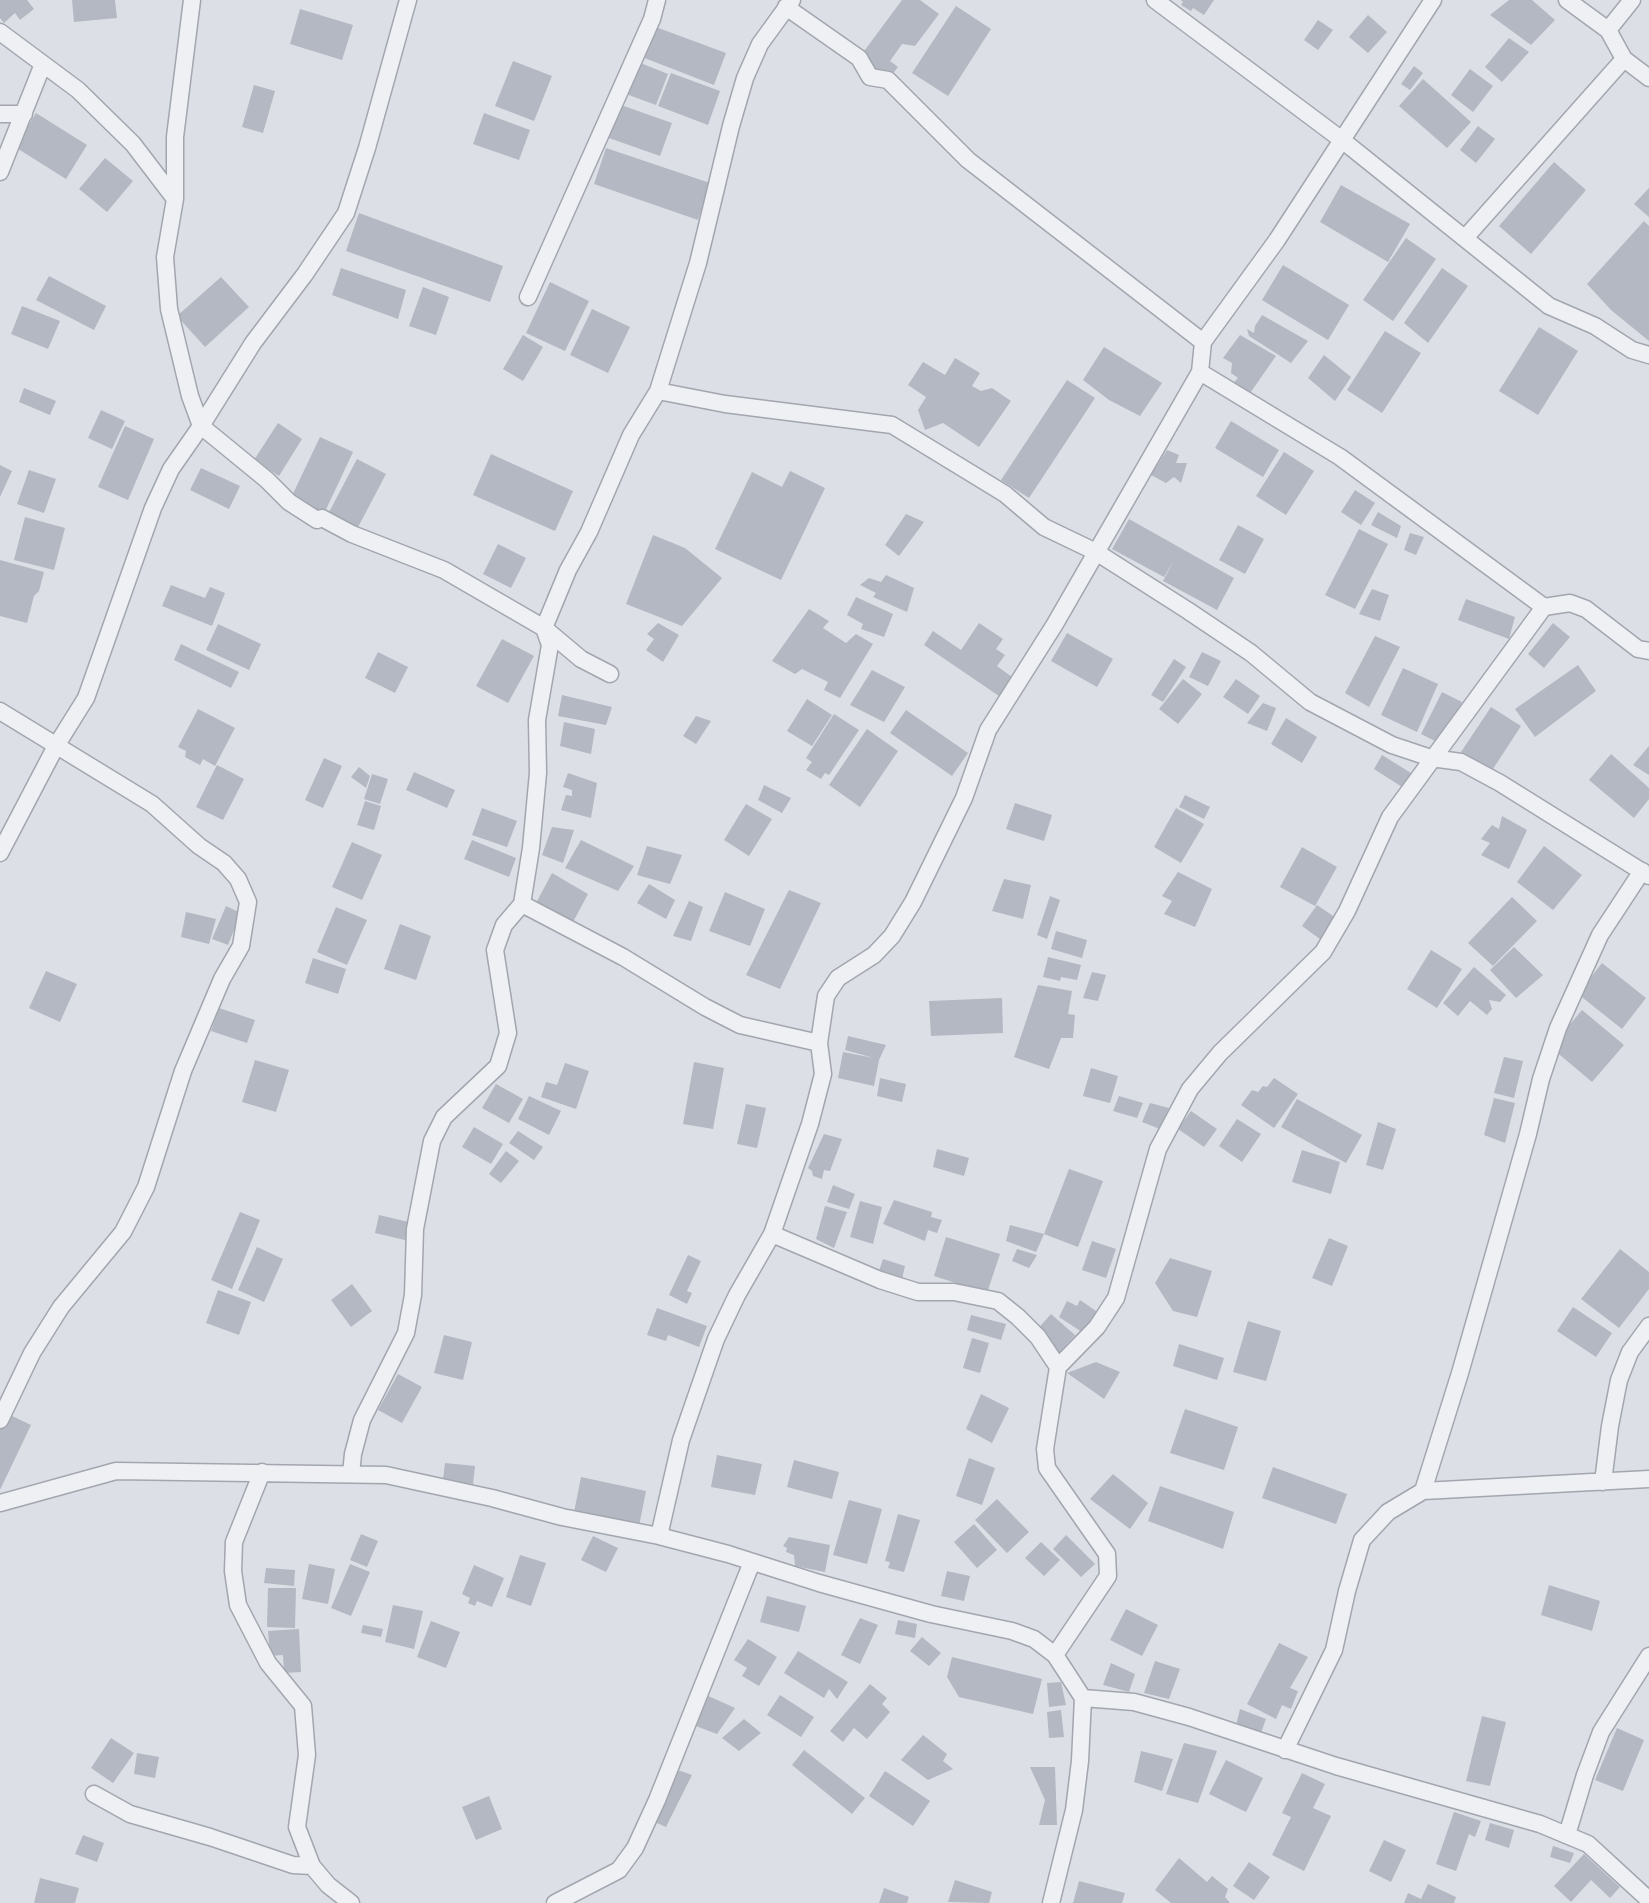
<!DOCTYPE html>
<html>
<head>
<meta charset="utf-8">
<style>
  body { margin:0 }
  canvas { display:block; background:#dcdfe5 }
</style>
</head>
<body>
<canvas width="1649" height="1903"></canvas>
<script>
const context = document.querySelector('canvas').getContext('2d');
context.lineJoin = 'round';
function paint(path, color) { context.fillStyle = color; context.fill(path, 'evenodd'); }
const toPath = rows => new Path2D(rows.map(r => 'M' + r).join(''));
function trace(path, color, width, dash) { context.strokeStyle = color; context.lineWidth = width; context.lineCap = dash ? 'butt' : 'round'; context.setLineDash(dash || []); context.stroke(path); }
paint(toPath([
  [0,0,27,0,34,9,20,20,15,13,4,23,0,18],
  [72,0,115,0,117,18,74,22],
  [902,0,920,0,939,14,915,46,902,44,890,61,898,67,888,80,859,58],
  [1181,0,1214,0,1204,15,1193,8,1191,11,1181,5,1183,2],
  [1509,0,1532,0,1555,20,1531,45,1490,15],
  [956,6,991,29,948,96,912,73],
  [300,9,353,25,342,60,290,44],
  [1368,15,1387,32,1368,53,1349,37],
  [1318,20,1333,30,1318,50,1304,40],
  [653,26,726,53,714,85,642,57],
  [1509,38,1529,52,1502,82,1485,67],
  [513,61,552,76,534,121,495,106],
  [638,62,668,74,656,105,626,94],
  [1414,66,1423,73,1410,90,1401,84],
  [1470,69,1493,86,1473,112,1451,95],
  [671,73,720,91,708,125,658,106],
  [1423,79,1471,122,1447,148,1399,106],
  [254,85,275,91,263,133,242,127],
  [621,105,672,123,660,156,609,138],
  [36,113,87,145,66,179,15,147],
  [484,113,530,130,519,160,473,144],
  [1478,126,1495,139,1476,163,1460,150],
  [606,148,710,183,698,220,594,184],
  [105,158,133,181,107,212,79,189],
  [1554,162,1586,190,1531,254,1499,226],
  [1341,185,1410,224,1388,262,1320,222],
  [1649,188,1649,217,1634,204],
  [359,213,503,266,490,302,346,251],
  [1644,221,1649,226,1649,341,1611,310,1587,284],
  [1406,238,1436,259,1393,321,1363,300],
  [1283,265,1349,305,1328,340,1262,300],
  [341,268,406,290,398,319,332,295],
  [1442,268,1468,286,1428,343,1404,323],
  [49,276,106,306,94,330,36,300],
  [221,277,249,307,205,347,177,316],
  [550,282,589,301,565,351,526,333],
  [423,287,449,297,436,335,409,326],
  [22,306,60,321,48,349,11,334],
  [592,309,630,327,608,373,570,355],
  [1262,315,1308,341,1291,363,1249,336,1247,329,1254,333,1255,326],
  [1539,327,1578,351,1538,415,1499,391],
  [1385,331,1421,353,1382,413,1347,390],
  [523,335,543,347,523,381,503,369],
  [1240,335,1276,356,1248,396,1233,383,1238,378,1231,373,1232,363,1223,358],
  [1104,347,1162,383,1140,416,1109,400,1083,380],
  [1324,355,1351,377,1335,401,1308,378],
  [955,358,980,373,972,386,981,391,992,388,1011,401,979,447,943,423,925,430,918,410,926,397,908,385,923,362,945,375],
  [1067,380,1095,398,1029,498,1001,480],
  [24,388,56,401,50,415,19,402],
  [101,410,125,421,112,449,88,438],
  [1231,421,1279,450,1263,477,1215,448],
  [278,423,302,439,279,476,254,460],
  [125,426,154,439,128,500,98,487],
  [320,437,353,452,322,518,289,502],
  [1167,450,1179,455,1176,463,1187,463,1181,483,1174,477,1166,483,1151,475],
  [1284,452,1314,471,1286,515,1256,496],
  [491,454,573,491,555,531,473,495],
  [357,459,386,474,356,531,327,516],
  [0,465,12,471,0,497],
  [201,468,240,486,229,509,190,490],
  [29,470,56,479,44,513,17,504],
  [790,471,825,488,781,580,715,549,752,472,782,487],
  [1355,490,1375,503,1361,525,1341,512],
  [1378,512,1401,526,1397,538,1371,525],
  [906,514,924,522,899,556,885,545],
  [25,517,65,528,54,570,14,560],
  [1129,519,1234,578,1217,610,1163,581,1174,560,1164,577,1112,549],
  [1238,525,1264,539,1245,574,1219,560],
  [1359,529,1388,544,1355,609,1325,595],
  [1410,533,1424,537,1416,555,1404,550],
  [653,535,685,548,722,578,682,626,626,604],
  [498,544,526,558,511,588,483,574],
  [0,560,44,572,39,591,34,596,27,623,0,616],
  [886,575,914,588,907,612,873,597,876,593,860,585,869,578,881,582],
  [171,585,205,598,210,587,225,593,212,626,162,606],
  [1372,589,1389,595,1380,621,1359,614],
  [856,597,893,614,884,637,861,629,863,624,847,615],
  [1466,599,1515,617,1509,639,1458,620],
  [809,609,829,621,823,628,846,643,856,634,873,644,840,698,824,690,828,682,802,669,795,674,772,661],
  [658,623,679,635,663,662,646,650,654,639,647,634],
  [979,623,1003,639,996,649,1005,655,997,666,1012,677,999,696,924,645,933,631,961,650],
  [1553,623,1570,637,1544,668,1528,654],
  [218,624,261,644,249,670,206,650],
  [1067,633,1113,659,1097,687,1051,661],
  [1375,636,1400,647,1369,707,1345,693],
  [502,639,534,656,508,703,476,686],
  [181,644,239,672,231,688,174,660],
  [378,652,408,667,395,693,365,678],
  [1202,652,1221,661,1208,686,1189,677],
  [1174,659,1186,667,1163,702,1151,695],
  [1578,665,1596,691,1535,737,1515,709],
  [1403,668,1438,684,1417,732,1381,715],
  [872,670,905,687,884,722,850,705],
  [1183,679,1202,694,1178,724,1159,709],
  [1236,679,1260,696,1248,714,1223,697],
  [1442,692,1462,702,1441,744,1421,734],
  [562,695,612,707,606,725,558,716],
  [807,699,832,715,812,746,787,731],
  [1263,703,1276,708,1267,731,1247,723],
  [1491,707,1521,726,1491,772,1461,752],
  [198,709,235,728,215,766,203,759,200,765,185,757,186,751,178,747],
  [906,710,968,753,952,776,890,733],
  [834,714,859,730,829,775,825,773,821,779,806,770,812,762,806,758],
  [696,716,711,721,696,744,683,736],
  [1286,718,1317,737,1302,763,1271,744],
  [564,722,595,729,591,754,560,746],
  [867,729,898,751,860,807,829,785],
  [1649,746,1649,775,1633,765],
  [1611,754,1649,788,1649,799,1634,818,1589,780],
  [1382,755,1411,773,1402,787,1374,769],
  [324,758,342,766,323,808,305,800],
  [217,765,244,779,223,820,196,807],
  [359,767,370,776,366,788,351,777],
  [414,772,455,790,447,808,406,790],
  [568,773,597,783,591,818,561,810,566,795,572,796,572,790,563,787],
  [372,774,388,779,380,804,364,799],
  [764,785,791,798,782,813,758,800],
  [1185,795,1210,807,1204,819,1179,807],
  [365,801,381,806,374,830,357,825],
  [1015,803,1052,815,1044,841,1006,829],
  [746,804,772,819,749,856,724,840],
  [482,808,517,821,507,847,472,835],
  [1176,808,1204,824,1181,863,1154,847],
  [1502,816,1527,830,1509,869,1481,855,1490,843,1481,839,1492,825,1499,829],
  [552,827,574,830,563,863,542,855],
  [472,840,516,858,509,877,464,859],
  [581,840,634,866,618,891,565,868],
  [352,842,382,855,362,900,332,887],
  [647,846,682,855,670,884,637,875],
  [1544,846,1582,875,1553,910,1517,882],
  [1302,847,1337,867,1315,906,1280,887],
  [1178,872,1212,889,1195,927,1164,914,1172,901,1162,896],
  [552,873,588,894,573,922,535,905],
  [1004,879,1031,885,1023,919,992,911],
  [649,884,675,900,666,919,637,903],
  [789,890,821,903,780,989,746,975],
  [725,892,765,909,750,946,709,931],
  [1050,896,1060,900,1047,939,1037,935],
  [1512,897,1537,921,1493,966,1468,943],
  [689,901,703,907,691,941,673,936],
  [1317,905,1336,918,1320,939,1302,926],
  [226,906,241,913,228,945,212,939],
  [336,907,367,920,347,965,317,952],
  [186,912,216,919,209,944,181,937],
  [400,924,431,936,416,980,384,969],
  [1056,931,1087,940,1082,958,1051,949],
  [1514,947,1543,975,1516,998,1490,970],
  [1431,950,1462,969,1437,1008,1407,989],
  [1048,957,1081,965,1077,980,1061,977,1060,981,1043,977],
  [313,958,346,969,338,994,305,983],
  [1602,963,1646,998,1622,1029,1578,994],
  [1474,967,1506,995,1500,1002,1489,1000,1492,1009,1487,1015,1470,1001,1458,1016,1443,1003],
  [46,971,77,984,60,1022,29,1008],
  [1092,972,1106,975,1098,1001,1083,998],
  [1038,985,1072,991,1068,1014,1075,1015,1073,1038,1061,1038,1049,1069,1014,1057],
  [1002,998,1003,1033,931,1036,929,1001],
  [219,1008,255,1020,247,1043,211,1031],
  [1582,1010,1624,1045,1592,1082,1554,1050,1560,1036],
  [848,1036,886,1045,879,1060,874,1086,838,1078,843,1052,874,1058,845,1050],
  [1504,1057,1523,1061,1514,1098,1494,1093],
  [255,1060,289,1070,276,1112,242,1102],
  [694,1062,724,1068,713,1129,683,1124],
  [565,1063,589,1071,576,1109,541,1097,546,1082,557,1085],
  [1091,1068,1118,1076,1110,1103,1083,1096],
  [880,1078,906,1084,902,1102,877,1096],
  [1274,1078,1298,1094,1274,1128,1241,1105,1252,1090,1258,1092,1263,1086,1267,1087],
  [496,1084,523,1099,509,1123,482,1108],
  [529,1096,561,1111,549,1135,518,1119],
  [1119,1096,1143,1103,1137,1118,1113,1111],
  [1494,1098,1515,1103,1505,1143,1484,1135],
  [1297,1099,1362,1135,1346,1163,1281,1127],
  [1150,1103,1169,1108,1160,1129,1142,1122],
  [746,1104,766,1108,757,1148,737,1144],
  [1191,1111,1217,1129,1204,1147,1178,1129],
  [1237,1119,1261,1134,1242,1162,1219,1146],
  [1378,1122,1396,1129,1383,1170,1366,1165],
  [474,1127,503,1144,491,1164,462,1147],
  [518,1131,543,1147,534,1160,509,1143],
  [824,1134,842,1139,830,1171,824,1170,822,1179,813,1176,812,1171,808,1168],
  [937,1149,969,1158,964,1176,933,1167],
  [1302,1150,1340,1162,1331,1194,1292,1182],
  [506,1151,519,1161,501,1183,489,1174],
  [1069,1169,1103,1181,1078,1247,1044,1234],
  [833,1185,855,1194,849,1209,827,1202],
  [894,1200,932,1212,931,1217,942,1220,937,1233,928,1230,925,1241,883,1224],
  [860,1201,882,1207,873,1244,850,1237],
  [825,1206,847,1212,834,1248,816,1239],
  [240,1212,260,1220,232,1289,211,1280],
  [379,1215,413,1223,409,1241,375,1233],
  [1010,1225,1044,1234,1036,1252,1006,1241],
  [946,1237,1000,1254,987,1293,934,1276],
  [1329,1238,1348,1246,1332,1286,1312,1278],
  [1092,1241,1116,1249,1106,1278,1082,1270],
  [257,1247,283,1259,264,1302,238,1290],
  [1017,1249,1037,1255,1029,1268,1012,1261],
  [1620,1249,1649,1272,1649,1289,1619,1328,1581,1299],
  [688,1255,701,1261,687,1291,692,1293,687,1304,669,1295],
  [1170,1258,1212,1271,1197,1317,1173,1311,1155,1283],
  [883,1259,905,1266,902,1279,879,1271],
  [352,1284,372,1311,351,1327,331,1300],
  [218,1290,251,1302,239,1335,206,1323],
  [1080,1300,1099,1313,1085,1334,1059,1317,1067,1301,1077,1306],
  [1573,1307,1612,1333,1596,1357,1557,1331],
  [657,1308,707,1326,699,1347,668,1335,666,1341,647,1335],
  [1051,1314,1075,1335,1058,1354,1034,1333],
  [971,1315,1006,1324,1001,1340,967,1330],
  [1248,1321,1281,1331,1266,1381,1233,1372],
  [444,1335,472,1342,463,1380,434,1373],
  [972,1338,989,1343,980,1373,963,1368],
  [1179,1344,1224,1358,1217,1380,1173,1366],
  [1096,1362,1120,1372,1104,1399,1067,1373],
  [398,1374,422,1387,402,1423,378,1410],
  [981,1394,1009,1408,992,1443,966,1429],
  [1185,1409,1238,1427,1224,1470,1170,1453],
  [6,1413,31,1425,0,1490,0,1425],
  [717,1455,762,1464,755,1495,711,1487],
  [969,1458,995,1468,982,1505,956,1496],
  [794,1460,839,1472,832,1499,787,1487],
  [445,1463,475,1466,473,1484,443,1480],
  [1273,1467,1347,1494,1336,1524,1262,1498],
  [1113,1474,1148,1503,1130,1529,1090,1499],
  [581,1477,646,1491,639,1526,574,1512],
  [1160,1486,1234,1512,1223,1549,1148,1521],
  [997,1499,1029,1532,1007,1553,975,1520],
  [849,1500,882,1509,867,1564,833,1555],
  [898,1514,920,1520,904,1572,888,1568,890,1562,885,1561],
  [974,1524,997,1550,977,1568,954,1542],
  [361,1534,378,1541,367,1567,350,1560],
  [1066,1535,1095,1564,1081,1577,1053,1549],
  [593,1536,618,1548,606,1572,581,1560],
  [789,1537,830,1545,825,1572,795,1566,794,1555,786,1552,787,1548,783,1546],
  [1041,1542,1060,1560,1044,1576,1025,1558],
  [520,1555,546,1563,531,1606,506,1597],
  [309,1564,335,1569,328,1604,302,1599],
  [350,1564,370,1572,351,1616,331,1608],
  [474,1565,504,1578,492,1607,477,1601,475,1606,468,1603,470,1598,462,1594],
  [266,1568,295,1570,294,1586,264,1583],
  [947,1571,970,1576,964,1601,941,1596],
  [1549,1585,1600,1601,1592,1631,1541,1615],
  [268,1588,296,1588,295,1628,267,1627],
  [767,1596,806,1606,799,1632,760,1622],
  [393,1605,423,1611,414,1649,385,1642],
  [1126,1609,1158,1625,1142,1656,1110,1640],
  [860,1618,878,1625,860,1664,841,1655],
  [898,1620,917,1624,915,1638,895,1634],
  [431,1621,460,1632,446,1668,417,1657],
  [363,1625,383,1629,381,1637,361,1633],
  [299,1629,301,1672,284,1673,283,1655,270,1656,268,1631],
  [922,1637,941,1653,929,1666,910,1651],
  [748,1639,777,1657,759,1686,742,1676,747,1668,734,1660],
  [1279,1643,1308,1657,1290,1688,1298,1691,1291,1709,1282,1705,1276,1719,1247,1704],
  [798,1651,848,1682,837,1699,829,1689,824,1698,784,1673],
  [952,1657,1042,1679,1033,1714,959,1697,947,1677],
  [1155,1661,1180,1669,1169,1699,1144,1693],
  [1111,1663,1135,1674,1129,1692,1103,1685],
  [1061,1682,1066,1705,1049,1707,1047,1683],
  [870,1684,887,1698,882,1704,890,1712,867,1739,854,1728,843,1742,830,1731],
  [706,1695,735,1708,717,1734,693,1725],
  [780,1695,814,1717,801,1737,767,1715],
  [1240,1709,1266,1719,1261,1733,1236,1725],
  [1061,1710,1064,1737,1049,1738,1047,1712],
  [1482,1716,1506,1722,1490,1786,1466,1781],
  [744,1719,761,1733,739,1751,722,1738],
  [1617,1728,1644,1740,1623,1791,1595,1780],
  [923,1735,947,1754,943,1761,953,1769,928,1780,901,1760],
  [111,1738,134,1753,113,1783,91,1768],
  [1184,1743,1217,1751,1198,1803,1166,1794],
  [804,1750,865,1798,852,1814,792,1765],
  [1141,1751,1173,1759,1162,1791,1134,1782],
  [137,1753,159,1757,155,1778,134,1774],
  [1226,1760,1263,1778,1246,1812,1209,1794],
  [1030,1767,1055,1767,1057,1825,1039,1825,1045,1800],
  [675,1769,692,1775,666,1827,652,1821],
  [885,1771,930,1801,913,1826,869,1796],
  [1302,1773,1325,1784,1313,1808,1331,1816,1304,1871,1272,1855,1291,1817,1282,1813],
  [489,1796,502,1829,476,1840,462,1807],
  [1454,1812,1481,1821,1475,1837,1469,1834,1456,1871,1436,1864],
  [1490,1823,1514,1830,1509,1848,1485,1840],
  [83,1835,104,1843,97,1862,75,1854],
  [1384,1840,1406,1850,1391,1882,1369,1871],
  [1553,1846,1574,1853,1570,1863,1550,1857],
  [1584,1854,1620,1887,1610,1898,1591,1880,1571,1902,1554,1886],
  [1179,1858,1207,1882,1212,1876,1228,1889,1225,1897,1230,1903,1171,1903,1155,1890],
  [1249,1862,1270,1877,1254,1900,1233,1886],
  [40,1878,79,1888,75,1903,34,1903],
  [955,1880,992,1892,989,1903,948,1902],
  [1079,1881,1125,1893,1122,1903,1073,1903],
  [1428,1884,1456,1897,1454,1903,1404,1903,1408,1893,1421,1899],
  [884,1888,909,1897,907,1903,879,1903]
]), '#b4b8c2');
const street = toPath([
  [192,0,175,137,175,199,165,257,169,309,190,396,201,426,267,480,289,502,317,520,322,518,352,534,444,570,544,628,581,659,610,674],
  [1155,0,1342,140,1549,306,1595,326,1632,350,1649,355],
  [1567,0,1608,30,1624,59,1649,78],
  [786,7,859,58,870,77,888,80,968,160,1203,342],
  [1608,30,1632,0],
  [0,32,78,90,133,144,175,199],
  [0,114,24,114],
  [0,172,43,64],
  [1465,238,1624,59],
  [528,297,652,19,657,0],
  [1200,372,1340,457,1544,607,1570,603,1586,609,1638,649,1649,651],
  [658,391,725,404,892,425,1005,494,1044,527,1096,552,1187,610,1251,653,1310,702,1392,745,1431,758,1461,762,1500,783,1649,876],
  [0,711,152,804,199,846,224,863,238,879,248,902,241,946,222,979,183,1071,146,1187,123,1232,61,1307,32,1353,0,1420],
  [0,853,56,746,86,698,153,508,171,469,201,426,253,343,305,274,346,213,367,148,408,0],
  [522,904,623,957,705,1007,740,1025,819,1043],
  [772,1234,880,1280,918,1292,954,1292,998,1301,1018,1317,1038,1337,1058,1367],
  [262,1472,234,1542,233,1571,238,1605,268,1663,303,1706,307,1755,297,1827,312,1866,328,1885,351,1903],
  [351,1474,353,1454,362,1420,406,1333,413,1295,415,1229,432,1141,444,1117,498,1066,508,1033,495,950,504,925,522,904,531,848,538,773,537,720,550,645,544,628,568,570,589,532,631,435,658,391,698,263,731,126,745,78,760,44,792,0],
  [1603,1482,1610,1426,1619,1380,1630,1352,1649,1326],
  [1423,1491,1460,1373,1528,1134,1541,1079,1558,1028,1600,935,1642,871],
  [0,1503,116,1471,386,1475,492,1498,562,1517,659,1536,728,1554,819,1583,931,1614,1012,1631,1034,1639,1055,1655,1083,1698,1080,1761,1074,1810,1051,1903],
  [659,1536,681,1440,716,1339,737,1295,772,1234,810,1124,823,1074,819,1043,826,996,838,978,874,955,892,936,913,902,964,798,988,730,1055,624,1200,372,1203,342,1277,240,1433,0],
  [1055,1655,1108,1576,1107,1554,1047,1468,1045,1449,1058,1367,1097,1327,1116,1298,1158,1149,1190,1089,1220,1053,1323,952,1347,911,1390,817,1544,607],
  [1083,1698,1134,1702,1189,1717,1336,1766,1540,1824,1588,1844,1649,1900],
  [1285,1750,1334,1650,1347,1591,1362,1540,1388,1512,1423,1491,1649,1479],
  [94,1794,130,1814,210,1837,293,1865,312,1866],
  [1567,1835,1585,1775,1601,1732,1649,1656],
  [555,1903,619,1870,635,1848,657,1800,752,1562]
]);
trace(street, '#a2a6af', 19);
trace(street, '#eff0f4', 16);
</script>
</body>
</html>
